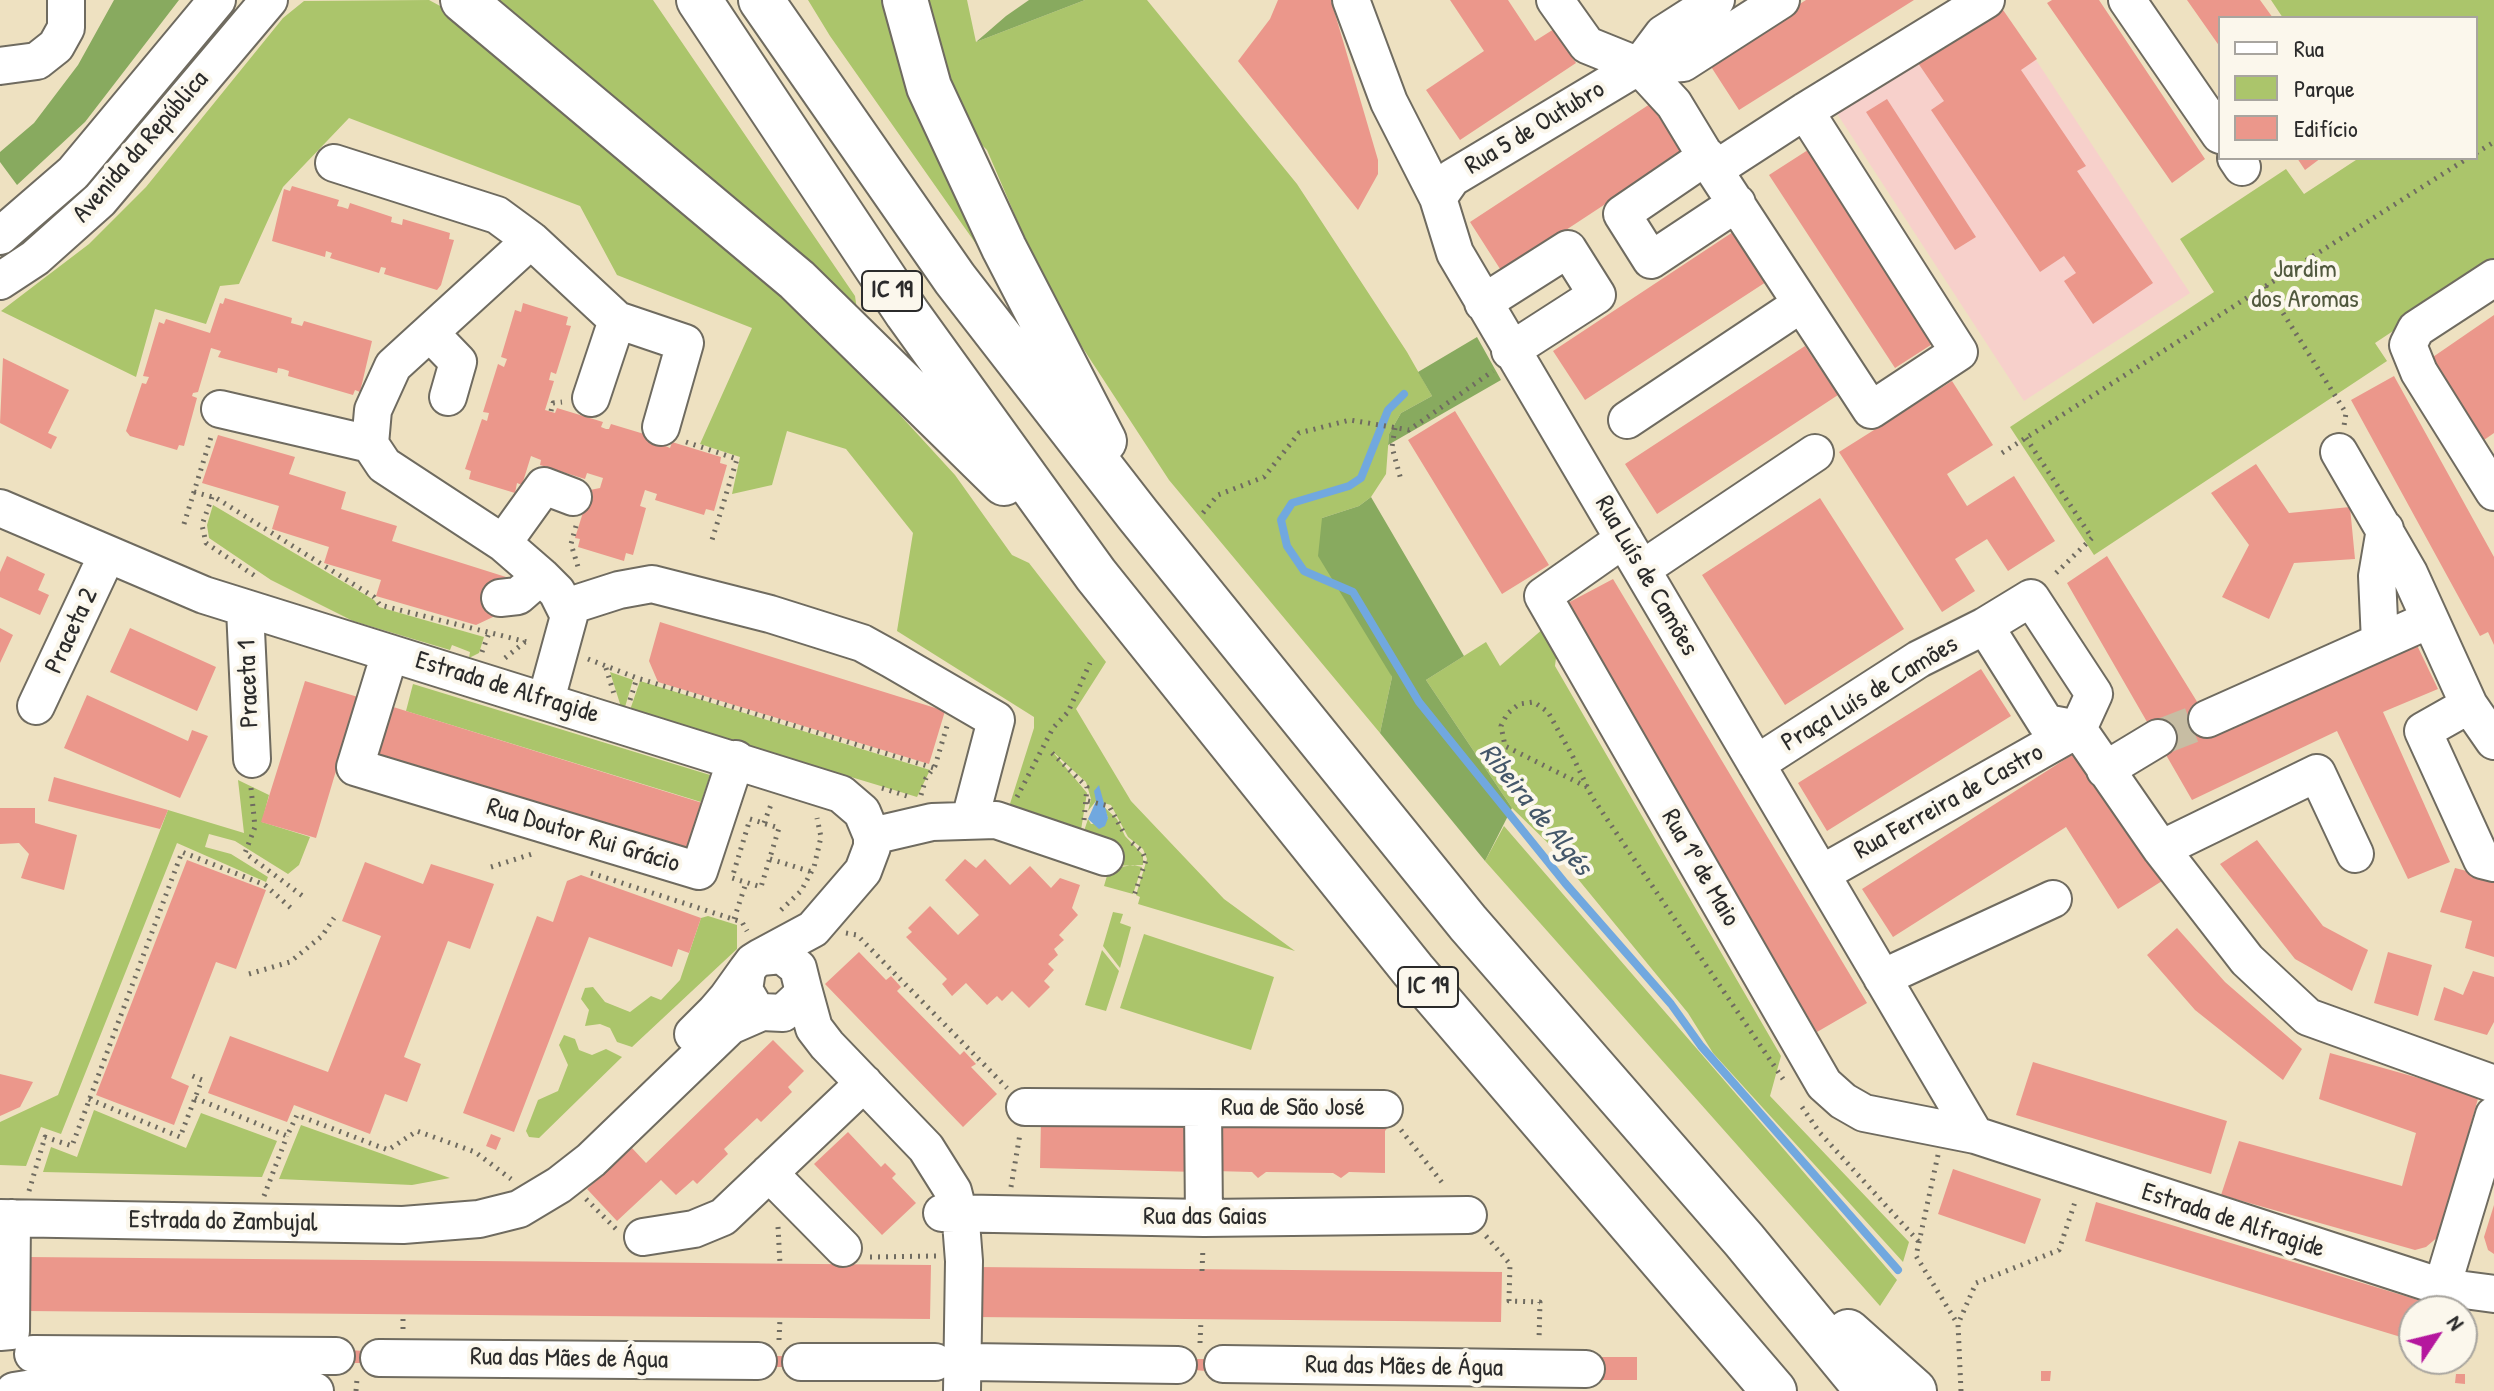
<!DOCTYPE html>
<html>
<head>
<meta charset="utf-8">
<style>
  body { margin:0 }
  #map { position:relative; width:2494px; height:1391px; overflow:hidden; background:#eee1c1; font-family:"Patrick Hand",sans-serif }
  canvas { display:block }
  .legend { position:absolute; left:2218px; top:16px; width:260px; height:144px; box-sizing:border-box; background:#fbf7ec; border:2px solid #a8a59f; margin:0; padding:10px 14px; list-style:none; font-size:24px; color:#2b2b2b }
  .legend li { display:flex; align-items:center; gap:16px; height:40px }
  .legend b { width:40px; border:2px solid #a8a59f }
  .north { position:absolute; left:2398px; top:1295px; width:80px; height:80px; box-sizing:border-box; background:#fbf7ec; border:2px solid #a8a59f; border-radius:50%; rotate:55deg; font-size:22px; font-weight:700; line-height:32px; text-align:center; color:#2b2b2b }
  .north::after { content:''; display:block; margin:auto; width:28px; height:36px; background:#b5179e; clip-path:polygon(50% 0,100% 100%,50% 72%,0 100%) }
</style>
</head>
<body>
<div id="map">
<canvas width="2494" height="1391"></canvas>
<ul class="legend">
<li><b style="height:10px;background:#fff"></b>Rua</li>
<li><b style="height:22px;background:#abc56b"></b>Parque</li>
<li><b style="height:22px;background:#eb978b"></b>Edifício</li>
</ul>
<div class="north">N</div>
</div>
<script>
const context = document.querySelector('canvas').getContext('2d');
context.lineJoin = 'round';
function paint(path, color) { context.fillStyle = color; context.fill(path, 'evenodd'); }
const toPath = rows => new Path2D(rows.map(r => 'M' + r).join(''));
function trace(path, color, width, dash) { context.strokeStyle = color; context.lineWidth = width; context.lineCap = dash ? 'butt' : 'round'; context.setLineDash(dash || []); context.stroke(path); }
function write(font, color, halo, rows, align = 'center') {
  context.font = font + ' "Patrick Hand",sans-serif'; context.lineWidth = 8; context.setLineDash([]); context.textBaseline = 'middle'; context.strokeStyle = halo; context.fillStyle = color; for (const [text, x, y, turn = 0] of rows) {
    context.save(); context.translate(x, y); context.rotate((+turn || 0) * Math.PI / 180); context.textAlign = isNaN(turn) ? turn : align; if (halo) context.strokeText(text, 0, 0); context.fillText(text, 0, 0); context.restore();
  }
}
paint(toPath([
  [2001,7,2190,293,2024,401,1836,112]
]), '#f7d0cb');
paint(toPath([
  [429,0,468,21,718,230,833,342,955,475,1012,555,1029,563,1106,662,1076,709,1131,801,1224,899,1295,951,1138,904,1140,897,1136,895,1147,859,1143,849,1128,837,1111,805,1096,801,1088,811,1091,799,1086,782,1052,751,1087,793,1081,830,1009,807,1034,728,1034,717,897,631,913,533,846,449,787,431,772,485,732,494,740,457,700,444,752,328,617,275,580,206,349,118,283,187,239,284,220,286,206,324,155,309,136,377,1,311,89,244,146,187,283,18,304,1],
  [486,0,653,0,855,296,857,310],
  [808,0,891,0,995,271,830,36],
  [928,0,967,0,976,42,1085,0,1147,0,1297,184,1407,352,1432,396,1401,413,1389,434,1386,474,1371,497,1359,506,1322,518,1392,677,1380,733,1169,480,1073,333,1029,248,987,150,975,138,951,79],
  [2271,0,2494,0,2494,264,2375,343,2387,361,2094,555,2010,427,2214,292,2180,239,2286,169,2304,194,2359,158,2476,158,2476,18,2283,18],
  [213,505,374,600,379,607,484,637,479,653,469,658,470,652,452,645,450,650,353,621,271,580,209,538,207,525],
  [1544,628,1558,641,1555,666,1781,1056,1770,1096,1909,1242,1903,1262,1713,1053,1688,1013,1550,845,1512,808,1426,680,1486,642,1500,666],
  [610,672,633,680,625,707,621,707],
  [640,681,930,770,917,797,630,710],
  [413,684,710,775,701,802,406,711],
  [238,780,269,795,262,822,310,837,299,865,288,874,235,841,209,834,205,847,231,854,268,877,266,882,177,843,61,1134,41,1127,26,1166,0,1165,0,1122,58,1095,168,810,244,833],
  [1104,807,1117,819,1125,836,1143,855,1143,865,1110,866,1117,842,1084,831,1088,819,1091,824,1104,823,1108,818],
  [1504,826,1897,1280,1880,1306,1485,861],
  [1133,865,1142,867,1133,894,1104,886,1109,869],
  [1113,912,1123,914,1120,923,1131,927,1120,968,1103,946],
  [708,916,737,925,737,949,632,1047,617,1042,610,1028,600,1024,585,1026,589,1010,581,999,585,988,593,987,605,1002,630,1012,651,996,661,1000,680,980,701,918],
  [1144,934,1274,977,1251,1050,1120,1008],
  [1102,950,1119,971,1106,1011,1085,1005],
  [564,1035,575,1039,579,1050,592,1055,606,1049,622,1057,539,1138,529,1137,526,1131,538,1100,558,1091,568,1065,559,1045],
  [94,1110,186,1148,201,1113,277,1141,262,1177,43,1172,51,1147,77,1157],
  [301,1125,450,1178,412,1185,279,1179]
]), '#abc56b');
paint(toPath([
  [114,0,179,0,85,122,17,185,0,162,0,152,34,123,78,65],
  [1029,0,1085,0,976,42,1006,16],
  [1477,337,1501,380,1388,445,1389,434,1401,413,1432,396,1418,372],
  [1371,497,1464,656,1426,680,1512,808,1485,861,1380,733,1392,677,1318,556,1322,518,1359,506]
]), '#88aa5f');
paint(toPath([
  [1099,785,1108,818,1105,826,1099,829,1088,819,1096,801,1094,791]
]), '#71a8df');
trace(toPath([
  [1404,394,1388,410,1361,478,1349,486,1292,503,1281,520,1287,546,1304,571,1353,592,1419,702,1565,883,1671,1004,1701,1046,1898,1270]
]), '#71a8df', 8);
paint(toPath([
  [1278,0,1331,0,1378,160,1378,174,1358,210,1238,61,1270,19],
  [1450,0,1508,0,1535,41,1554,29,1576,63,1460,140,1426,90,1484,51],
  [1806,0,1914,0,1739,110,1708,62],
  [2052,0,2099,0,2205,159,2172,183,2047,3],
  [2187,0,2260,0,2273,18,2220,18,2220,47],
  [2001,7,2037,59,2021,70,2086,166,2077,171,2153,283,2093,324,2064,281,2076,273,2064,256,2040,272,1931,110,1944,101,1918,63],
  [1887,99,1976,237,1955,250,1866,112],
  [1650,104,1683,153,1502,272,1470,222],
  [1811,148,1937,341,1895,368,1769,175],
  [2297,158,2321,158,2305,170],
  [292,186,339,200,337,206,342,207,348,209,350,203,392,217,391,222,402,225,403,219,450,233,449,239,454,240,441,285,437,290,384,274,386,268,381,267,379,273,330,258,332,253,326,251,325,257,272,241,284,189,290,191],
  [1733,232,1766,282,1585,400,1553,351],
  [225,298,292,318,291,323,302,326,304,321,372,341,360,392,355,390,353,395,288,376,289,371,283,369,278,368,277,373,218,357,221,351,211,348,198,392,193,393,192,396,197,398,184,446,179,445,177,450,130,436,126,431,142,383,146,384,149,377,143,376,159,322,164,324,166,319,210,333,220,303,223,304],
  [523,303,568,317,566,325,571,326,556,374,551,372,549,380,554,381,545,410,555,413,557,408,603,422,601,427,606,429,609,429,611,424,664,440,663,445,670,448,672,442,721,457,720,463,727,465,714,511,706,509,704,515,655,500,657,494,645,490,640,506,646,508,633,555,626,553,624,561,578,547,580,539,575,538,590,490,600,488,603,478,587,473,585,479,540,465,541,460,531,456,522,485,517,483,515,493,469,479,471,471,465,469,482,419,487,421,489,413,483,412,498,364,504,367,507,359,501,357,515,310,521,312],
  [2494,315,2494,433,2484,440,2430,359],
  [1805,346,1838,395,1657,514,1625,464],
  [3,358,69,390,48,433,57,437,51,449,0,423],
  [2394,376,2494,557,2494,645,2488,632,2480,636,2351,400],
  [1952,381,1993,445,1947,474,1967,506,2014,476,2055,541,2008,571,1987,539,1955,559,1975,591,1942,612,1839,452],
  [1455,411,1549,565,1502,594,1408,440],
  [218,435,295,457,289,474,346,492,341,509,397,526,392,541,506,577,495,616,476,625,376,596,381,580,324,563,329,547,272,529,279,506,202,483],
  [2256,464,2289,513,2350,507,2355,559,2294,563,2269,619,2222,597,2249,545,2211,493],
  [1820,498,1904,629,1785,705,1702,575],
  [7,556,45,574,38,590,49,595,40,615,0,597,0,572],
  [2107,556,2217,734,2415,641,2438,689,2383,712,2450,862,2408,879,2337,731,2192,800,2067,583],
  [1613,579,1867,1003,1817,1032,1564,605],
  [660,622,945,711,929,764,658,682,649,661],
  [0,628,13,635,0,663],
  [130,628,216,667,197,711,110,672],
  [1981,669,2011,716,1827,831,1798,783],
  [305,681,358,697,316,838,261,822],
  [87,695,188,741,192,730,208,736,180,798,64,748],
  [390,706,712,806,696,857,376,761],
  [2078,751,2162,881,2118,909,2066,827,1893,937,1862,889],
  [54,777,168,810,160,829,48,801],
  [0,808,35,808,35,823,77,835,64,890,21,878,29,854,19,843,0,844],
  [2257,840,2323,926,2368,950,2352,991,2295,959,2220,864],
  [965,859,976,868,985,859,1010,885,1030,866,1051,888,1060,878,1080,885,1072,908,1078,915,1059,935,1064,940,1054,949,1058,955,1048,964,1054,970,1044,981,1050,987,1029,1008,1012,991,1002,1001,997,996,987,1005,966,983,952,996,942,984,947,979,906,937,912,932,908,928,930,906,958,935,979,915,945,880],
  [187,860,266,890,236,969,216,962,171,1078,189,1086,174,1125,96,1095],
  [365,862,423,884,431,864,494,884,470,949,448,941,404,1057,421,1064,407,1102,385,1094,370,1134,294,1105,287,1122,208,1093,230,1036,328,1072,381,936,342,921],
  [2455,868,2494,878,2494,957,2465,948,2472,921,2440,912],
  [581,875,701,918,689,953,678,949,672,967,589,937,514,1132,463,1113,537,916,553,922,567,881],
  [2177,928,2225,982,2302,1049,2283,1080,2195,1010,2147,955],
  [859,952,886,980,891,976,901,987,897,991,960,1055,964,1051,976,1064,971,1067,997,1094,963,1127,825,984],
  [2388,952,2432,965,2418,1016,2374,1003],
  [2473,971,2494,977,2494,1022,2487,1035,2434,1020,2444,987,2463,995],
  [773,1040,804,1071,788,1087,792,1092,761,1122,757,1118,724,1149,728,1154,697,1184,693,1180,676,1195,661,1180,617,1221,587,1189,632,1148,646,1163],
  [2330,1053,2479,1095,2439,1236,2426,1247,2415,1250,2221,1195,2239,1141,2402,1186,2416,1133,2319,1099],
  [2033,1062,2227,1121,2211,1174,2016,1115],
  [0,1074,33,1082,20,1107,0,1116],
  [1197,1117,1197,1172,1040,1168,1041,1119],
  [1391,1123,1385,1131,1385,1173,1349,1172,1341,1178,1333,1173,1266,1172,1258,1178,1252,1172,1215,1171,1209,1124],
  [848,1132,881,1167,885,1163,896,1174,892,1178,916,1203,882,1235,814,1164],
  [491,1134,501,1138,496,1150,486,1146],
  [1953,1169,2041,1199,2025,1244,1938,1214],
  [2096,1202,2451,1310,2451,1311,2414,1311,2414,1341,2085,1241],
  [2494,1205,2494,1254,2488,1250,2484,1237],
  [27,1257,931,1265,930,1319,26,1311],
  [976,1267,1502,1272,1501,1322,975,1317],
  [2462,1314,2470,1316,2463,1339,2462,1339],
  [350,1350,363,1351,363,1363,350,1363],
  [772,1356,785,1356,785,1367,772,1367],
  [1600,1357,1637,1357,1637,1380,1601,1380],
  [1194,1359,1206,1359,1206,1371,1194,1370],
  [2041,1371,2051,1371,2050,1381,2041,1381],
  [2456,1374,2465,1374,2465,1384,2455,1383]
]), '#eb978b');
trace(toPath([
  [2158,738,2207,719]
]), '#c7bda3', 36, [36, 18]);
const minor = toPath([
  [1351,0,1389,102,1438,198,1455,253,1975,1135],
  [1555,0,1587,45,1639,66,1674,104,1714,170,1871,410,1959,352,1805,111,1714,170],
  [2127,0,2220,135],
  [0,66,37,61,56,46,66,28,66,0],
  [1639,66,1683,63,1781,0],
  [1805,111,1986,0],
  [1707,156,1622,214,1651,260,1737,203],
  [2236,158,2242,167],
  [334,163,497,215,531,240,617,320,685,343,661,427],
  [1438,198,1452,178,1639,66,1663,34,1716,0],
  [0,236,73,173,217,0],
  [2494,278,2416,329,2408,345,2419,372,2494,492],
  [0,281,35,258,100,200,269,0],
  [1483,303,1568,249,1597,295,1510,351],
  [430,333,458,362,448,397],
  [591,398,617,320],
  [220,409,370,444,384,465,503,543,541,576,557,592,569,616,546,700],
  [1627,420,1801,304],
  [370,444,373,410,393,366,531,240],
  [2339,452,2409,573,2469,705,2494,741],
  [0,508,204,595,841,794,862,812,872,836,872,847,863,871,813,929,761,957],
  [1624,539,1543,596,1824,1084,1843,1101,1864,1113,1975,1135,2442,1287,2494,1294],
  [503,543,544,486,573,497],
  [1642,569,1815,453],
  [500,598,518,596,541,576],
  [566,607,619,590,652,584,770,614,862,643,891,659,996,720,970,819],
  [245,609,252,759],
  [2380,642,2377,576,2385,529],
  [390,653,355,767,699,871,736,759],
  [2469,705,2423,731,2482,860,2494,863],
  [36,706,107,555],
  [2207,719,2429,620],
  [2078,729,2094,694,2031,598,1985,626,2046,723,2078,729,2161,849,2247,960,2308,1017,2494,1084],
  [1756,764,1919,659,1985,626],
  [2105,770,2158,738],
  [872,836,932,822,996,820,1105,857],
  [2161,849,2317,773,2355,854],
  [1821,874,2078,729],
  [1882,978,2053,899],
  [803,988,814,1028,827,1045,926,1148,953,1191,961,1222,964,1261,962,1391],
  [693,1034,715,1012,727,998,747,970,753,962,761,957,782,955,798,968,803,988,799,998,783,1013,762,1012,754,1007,744,990,747,970],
  [1025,1107,1384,1109],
  [1203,1108,1204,1218],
  [769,1173,843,1248],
  [942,1213,1204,1218,1468,1215],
  [0,1218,403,1225,479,1219,519,1209,559,1185,591,1160,730,1026,762,1012],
  [643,1237,694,1229,723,1217,864,1083],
  [2442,1287,2494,1115],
  [0,1332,11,1331,12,1218],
  [33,1354,336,1356],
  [379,1358,758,1361],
  [801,1362,935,1362],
  [969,1362,1178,1365],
  [1223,1364,1586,1369],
  [14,1391,33,1388,315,1391]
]);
const highway = toPath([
  [463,0,797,280,1004,483],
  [699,0,907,313,1096,575,1413,970,1774,1391],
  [761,0,955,279,1138,515,1468,923,1744,1240,1868,1391],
  [905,0,929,87,1004,248,1104,441],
  [1848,1332,1914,1391]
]);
trace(minor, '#6f6b60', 40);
trace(highway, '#6f6b60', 48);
trace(toPath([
  [2476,153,2494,142],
  [2266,286,2346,413,2344,426],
  [551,411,553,403,562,402],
  [1395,428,1392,447,1401,480],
  [2026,438,2092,538,2052,577],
  [686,442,737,459,712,540],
  [2002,453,2468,158],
  [194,492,216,498,374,597,380,605,527,642],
  [212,497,202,525,206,543,258,578],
  [1203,513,1218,495,1264,477,1299,433,1350,420,1409,430,1493,371],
  [184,524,211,437],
  [576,526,571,544,579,570],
  [482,652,489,633],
  [505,658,525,642],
  [588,659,637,678,934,768],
  [606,668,614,694],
  [630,700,637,678],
  [1052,753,1087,787,1084,820],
  [1587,787,1505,746,1501,726,1507,714,1519,704,1534,702,1548,712,1572,755,1592,797,1783,1079],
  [251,788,255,827,245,853,304,897],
  [882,788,907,796],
  [921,795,926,778,935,766,947,726],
  [1017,797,1053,728,1068,712,1090,663],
  [1088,801,1109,806,1125,835],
  [750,819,779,828,761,887,732,878,750,819],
  [764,823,772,802],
  [1132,843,1142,851,1146,860,1133,899],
  [770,859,812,872],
  [491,867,532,854],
  [591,873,742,922,747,931],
  [781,910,801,891,814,867,821,837,817,818],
  [734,919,746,883],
  [846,933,857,935,1007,1088],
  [249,974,290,962,322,936,334,918],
  [195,1098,287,1136,297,1115,388,1150,417,1131,475,1152,511,1179],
  [89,1099,180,1137,202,1080,188,1074],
  [1802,1107,1820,1133,1919,1242],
  [1401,1130,1444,1185],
  [1938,1155,1916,1256,1957,1323],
  [1011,1187,1020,1134],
  [29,1191,45,1137,72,1146,182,852,265,885,292,909],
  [264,1196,287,1136],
  [586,1199,616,1229],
  [778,1227,780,1264],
  [1486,1236,1510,1264,1509,1301,1540,1302,1539,1340],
  [870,1257,936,1256],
  [1202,1271,1203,1247],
  [403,1329,403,1314],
  [779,1340,780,1318],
  [1200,1343,1201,1320],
  [356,1391,357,1379],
  [1961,1391,1958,1324,1976,1283,2059,1250,2076,1199]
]), '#6f6b60', 5, [2, 6]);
trace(minor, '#fff', 36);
trace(highway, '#fff', 44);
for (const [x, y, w] of [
  [892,291,60],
  [1428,987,60]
]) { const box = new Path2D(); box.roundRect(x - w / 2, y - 20, w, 40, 6); context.fillStyle = '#fbf7ec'; context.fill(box); trace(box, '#2b2b2b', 2); }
write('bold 24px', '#2b2b2b', null, [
  ["IC 19",892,291],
  ["IC 19",1428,987]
]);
write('26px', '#2b2b2b', '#fbf7ec', [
  ["Rua 5 de Outubro",1535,128,-31],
  ["Avenida da República",141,147,-49],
  ["Rua Luís de Camões",1646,576,60],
  ["Praceta 2",72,631,-65],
  ["Praceta 1",249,684,-92],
  ["Estrada de Alfragide",507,688,17],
  ["Praça Luís de Camões",1870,694,-31],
  ["Rua Ferreira de Castro",1949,802,-29],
  ["Rua Doutor Rui Grácio",583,836,17],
  ["Rua 1º de Maio",1700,868,60],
  ["Rua de São José",1293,1108],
  ["Rua das Gaias",1205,1217],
  ["Estrada de Alfragide",2233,1221,18],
  ["Estrada do Zambujal",223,1222,1],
  ["Rua das Mães de Água",569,1359,1],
  ["Rua das Mães de Água",1404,1367,1]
]);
write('26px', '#51593e', '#fbf7ec', [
  ["Jardim",2305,270],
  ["dos Aromas",2305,300]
]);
write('italic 28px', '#44576a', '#fbf7ec', [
  ["Ribeira de Algés",1535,810,51]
]);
</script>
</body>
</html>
